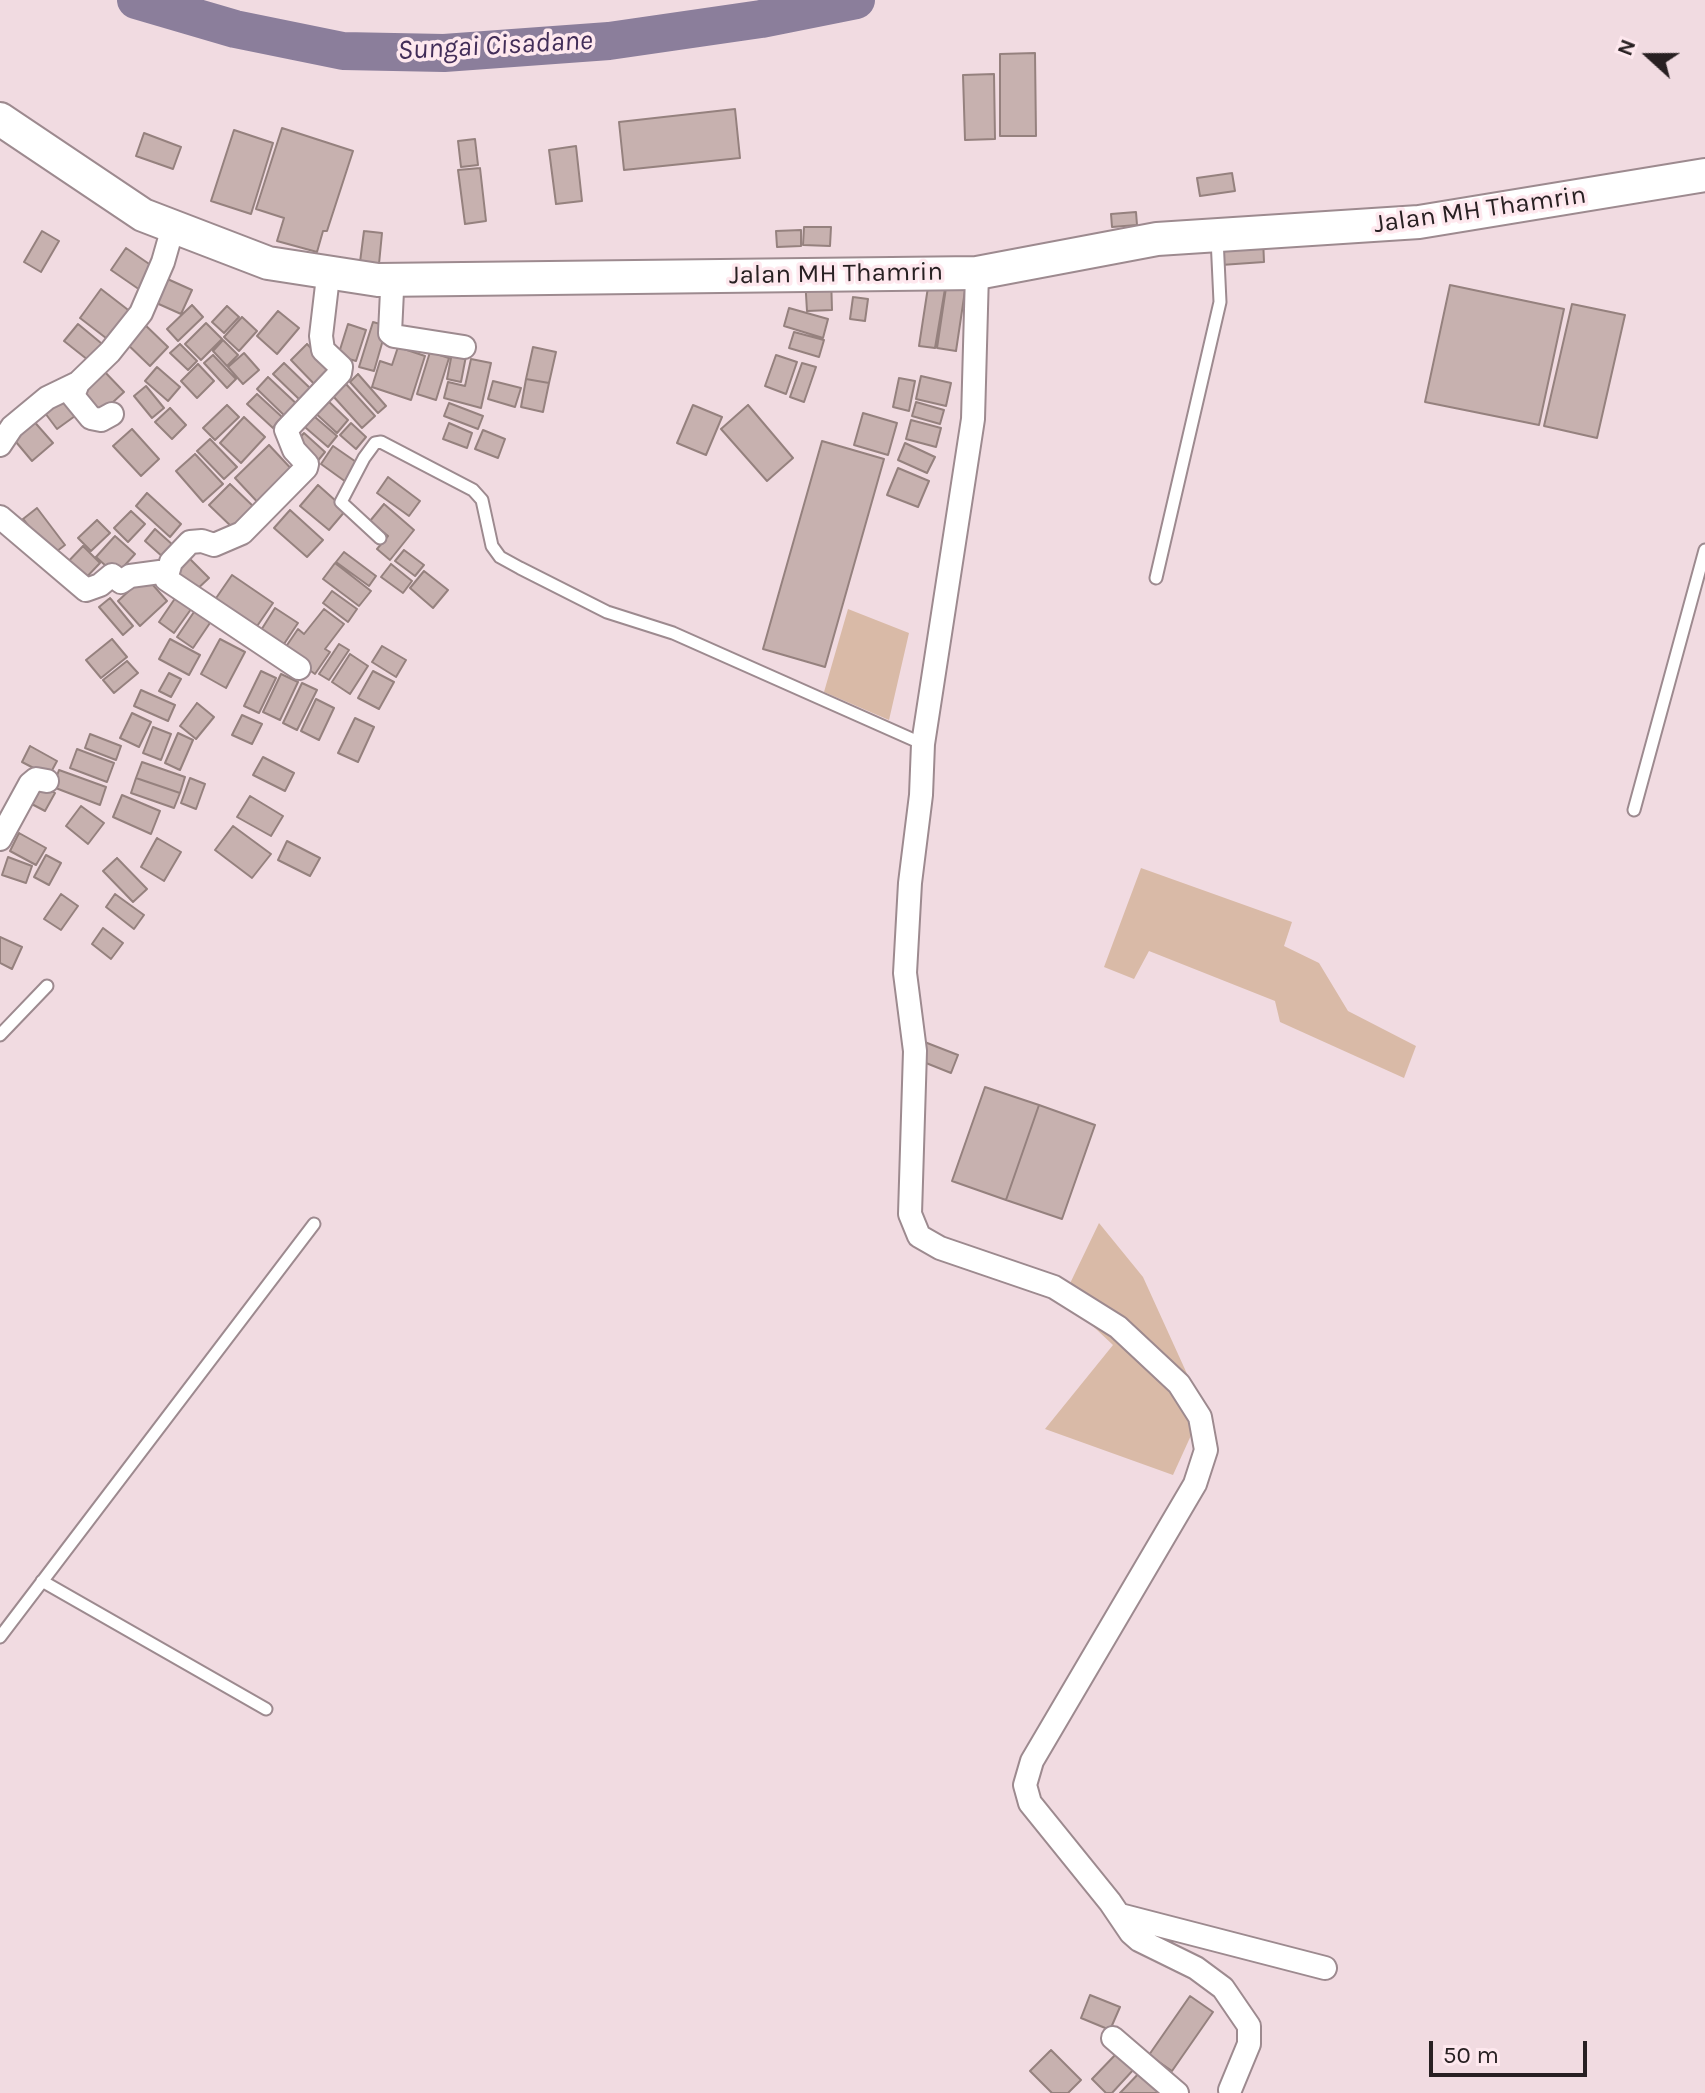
<!DOCTYPE html>
<html>
<head>
<meta charset="utf-8">
<style>
  body { margin:0 }
  #map { position:relative; width:1705px; height:2093px; overflow:hidden; background:#f1dbe1; font-family:Karla,sans-serif }
  canvas { display:block }
  .north { position:absolute; left:1609px; top:16px; width:80px; height:80px; -webkit-text-stroke:6px #fee8ee; paint-order:stroke; rotate:291deg; font-size:22px; font-weight:700; line-height:32px; text-align:center; color:#282022 }
  .north::after { content:''; display:block; margin:auto; width:28px; height:36px; background:#282022; clip-path:polygon(50% 0,100% 100%,50% 72%,0 100%) }
  .scale { position:absolute; left:1429px; top:2041px; width:158px; height:36px; box-sizing:border-box; border:4px solid #282022; border-top:0; padding-left:10px; font-size:24px; line-height:28px; white-space:nowrap; color:#282022; -webkit-text-stroke:6px #fee8ee; paint-order:stroke }
</style>
</head>
<body>
<div id="map">
<canvas width="1705" height="2093"></canvas>
<div class="north">N</div>
<div class="scale">50 m</div>
</div>
<script>
const context = document.querySelector('canvas').getContext('2d');
context.lineJoin = 'round';
function paint(path, color) { context.fillStyle = color; context.fill(path, 'evenodd'); }
const toPath = rows => new Path2D(rows.map(r => 'M' + r).join(''));
function trace(path, color, width, dash) { context.strokeStyle = color; context.lineWidth = width; context.lineCap = dash ? 'butt' : 'round'; context.setLineDash(dash || []); context.stroke(path); }
function write(font, color, halo, rows, align = 'center') {
  context.font = font + ' Karla,sans-serif'; context.lineWidth = 7; context.setLineDash([]); context.textBaseline = 'middle'; context.strokeStyle = halo; context.fillStyle = color; for (const [text, x, y, turn = 0] of rows) {
    context.save(); context.translate(x, y); context.rotate((+turn || 0) * Math.PI / 180); context.textAlign = isNaN(turn) ? turn : align; if (halo) context.strokeText(text, 0, 0); context.fillText(text, 0, 0); context.restore();
  }
}
paint(toPath([
  [848,609,909,633,889,720,824,692],
  [1141,868,1292,922,1284,946,1319,963,1348,1011,1416,1046,1404,1078,1280,1022,1275,1001,1149,951,1134,979,1104,967],
  [1099,1223,1143,1277,1203,1409,1173,1475,1045,1429,1113,1345,1063,1298]
]), '#d9baa7');
trace(toPath([
  [136,0,235,29,343,51,444,53,609,41,761,19,856,0]
]), '#8b7e9b', 38);
const building = toPath([
  [1035,53,1036,136,1000,136,1000,54,1035,53],
  [994,74,995,139,965,140,963,75,994,74],
  [735,109,740,158,624,170,619,122,735,109],
  [282,128,353,151,327,231,323,231,317,252,277,241,284,218,256,209,282,128],
  [234,130,273,143,251,214,211,201,234,130],
  [144,133,181,147,173,169,136,156,144,133],
  [475,139,478,165,461,167,458,141,475,139],
  [576,146,582,201,556,204,549,150,576,146],
  [480,168,486,221,465,224,458,170,480,168],
  [1232,173,1235,191,1200,196,1197,178,1232,173],
  [1136,212,1137,225,1112,227,1111,214,1136,212],
  [804,227,831,227,830,246,803,245,804,227],
  [801,230,801,246,777,247,776,231,801,230],
  [42,231,59,241,41,272,24,262,42,231],
  [364,231,382,233,379,264,360,262,364,231],
  [1263,238,1264,262,1221,265,1220,241,1263,238],
  [126,248,155,268,140,290,111,270,126,248],
  [930,274,947,277,935,348,919,346,930,274],
  [831,276,832,310,807,311,805,278,831,276],
  [163,277,192,290,181,314,152,301,163,277],
  [947,281,966,284,956,351,937,348,947,281],
  [1450,285,1564,309,1539,425,1425,402,1450,285],
  [101,289,136,316,115,345,80,318,101,289],
  [853,297,868,299,865,321,850,319,853,297],
  [1572,304,1625,315,1597,438,1544,426,1572,304],
  [192,305,203,317,178,341,167,329,192,305],
  [227,306,239,317,224,333,212,322,227,306],
  [789,308,828,319,823,338,784,326,789,308],
  [278,311,299,328,277,354,257,336,278,311],
  [242,317,257,331,239,351,224,337,242,317],
  [141,321,168,347,150,366,123,340,141,321],
  [373,322,387,326,374,371,359,367,373,322],
  [206,323,222,339,201,360,185,344,206,323],
  [78,324,107,348,93,364,64,341,78,324],
  [348,324,366,330,356,361,338,356,348,324],
  [794,332,824,340,819,357,789,348,794,332],
  [223,340,238,355,227,366,213,351,223,340],
  [180,344,197,361,188,370,170,353,180,344],
  [307,344,334,372,318,388,291,360,307,344],
  [398,347,425,356,411,400,372,387,380,361,392,365,398,347],
  [533,347,556,352,549,383,526,379,533,347],
  [430,352,449,358,436,400,417,394,430,352],
  [244,353,259,370,243,384,228,367,244,353],
  [452,353,466,356,461,382,447,379,452,353],
  [213,355,236,379,227,388,204,363,213,355],
  [776,355,797,362,786,394,765,386,776,355],
  [471,359,491,363,481,408,444,398,448,382,465,386,471,359],
  [284,363,312,390,301,401,273,374,284,363],
  [802,363,816,367,804,402,790,397,802,363],
  [198,364,214,381,197,398,181,381,198,364],
  [157,367,180,387,168,401,145,381,157,367],
  [103,370,124,392,101,413,81,391,103,370],
  [358,374,386,406,378,413,350,382,358,374],
  [921,376,951,383,946,406,916,399,921,376],
  [268,377,301,408,289,420,257,389,268,377],
  [899,378,915,381,909,411,893,407,899,378],
  [526,379,549,383,543,412,521,407,526,379],
  [493,381,521,388,515,407,488,399,493,381],
  [346,384,375,416,362,428,333,396,346,384],
  [146,386,164,408,152,418,134,396,146,386],
  [257,394,282,417,273,428,247,404,257,394],
  [324,397,348,420,337,433,312,410,324,397],
  [62,400,75,416,57,429,45,413,62,400],
  [916,402,944,410,940,424,912,416,916,402],
  [449,403,483,416,478,429,444,416,449,403],
  [227,405,239,417,215,440,203,428,227,405],
  [693,405,722,417,706,455,677,443,693,405],
  [748,405,793,458,767,481,721,429,748,405],
  [170,408,186,425,172,439,155,422,170,408],
  [308,411,337,436,328,447,299,422,308,411],
  [863,413,897,423,888,455,854,445,863,413],
  [244,417,265,437,241,463,220,443,244,417],
  [31,418,53,443,32,461,11,436,31,418],
  [911,420,941,428,936,447,906,439,911,420],
  [351,423,366,437,356,449,340,435,351,423],
  [449,423,472,433,467,448,443,439,449,423],
  [132,429,159,459,141,476,113,446,132,429],
  [483,430,505,439,498,458,475,449,483,430],
  [304,433,325,452,316,463,294,444,304,433],
  [210,439,237,467,224,479,197,451,210,439],
  [822,441,884,459,825,667,763,649,822,441],
  [905,443,935,457,927,473,898,460,905,443],
  [269,445,297,475,263,508,235,478,269,445],
  [333,446,359,464,346,482,321,464,333,446],
  [195,454,223,484,203,502,176,471,195,454],
  [898,468,929,481,918,507,887,495,898,468],
  [388,477,420,501,409,516,377,493,388,477],
  [230,484,255,508,235,530,209,505,230,484],
  [318,485,346,510,329,530,300,506,318,485],
  [147,493,181,524,170,537,136,506,147,493],
  [384,504,414,530,390,560,377,549,388,536,370,521,384,504],
  [37,508,65,545,52,555,23,519,37,508],
  [290,510,323,540,307,557,274,528,290,510],
  [131,511,145,524,128,542,114,528,131,511],
  [97,520,110,533,91,551,78,538,97,520],
  [155,529,174,546,164,558,145,541,155,529],
  [115,536,135,554,116,575,96,557,115,536],
  [83,546,100,563,81,583,64,566,83,546],
  [404,550,424,565,415,576,395,561,404,550],
  [344,552,376,576,369,586,336,562,344,552],
  [188,557,209,578,193,593,172,572,188,557],
  [335,563,371,591,359,606,323,579,335,563],
  [391,564,412,581,403,593,381,577,391,564],
  [424,571,448,590,433,608,410,588,424,571],
  [232,575,273,603,253,632,212,604,232,575],
  [145,576,167,601,140,626,118,601,145,576],
  [332,591,357,609,348,622,323,603,332,591],
  [178,594,194,605,174,633,159,622,178,594],
  [110,598,133,626,123,635,99,607,110,598],
  [275,608,298,623,280,650,258,635,275,608],
  [196,609,212,620,193,648,177,637,196,609],
  [324,609,344,624,325,649,330,652,315,674,283,651,298,629,304,634,324,609],
  [112,639,127,657,101,678,86,660,112,639],
  [170,639,200,655,189,675,159,659,170,639],
  [220,639,245,652,226,688,201,674,220,639],
  [339,644,349,650,329,680,319,674,339,644],
  [382,646,406,660,396,677,372,662,382,646],
  [350,654,368,666,350,694,332,682,350,654],
  [127,661,138,673,114,693,103,680,127,661],
  [261,671,276,678,259,713,244,706,261,671],
  [373,671,394,682,379,709,358,698,373,671],
  [169,673,181,679,171,697,159,691,169,673],
  [281,674,298,682,280,720,263,712,281,674],
  [302,683,317,690,297,730,283,723,302,683],
  [141,690,175,705,168,721,134,706,141,690],
  [316,699,334,708,319,740,301,731,316,699],
  [197,703,214,717,196,739,180,726,197,703],
  [132,713,151,722,139,747,120,738,132,713],
  [242,715,262,724,252,744,232,735,242,715],
  [355,718,374,727,358,762,338,753,355,718],
  [153,727,171,734,161,760,143,753,153,727],
  [178,733,193,740,180,770,165,763,178,733],
  [90,734,121,746,116,760,85,748,90,734],
  [30,746,57,761,49,776,22,762,30,746],
  [77,749,114,763,107,782,70,768,77,749],
  [263,757,294,773,285,791,253,775,263,757],
  [142,762,185,777,180,793,136,778,142,762],
  [59,770,106,787,100,805,53,787,59,770],
  [136,778,180,793,174,808,131,793,136,778],
  [190,778,205,784,196,809,181,803,190,778],
  [37,783,55,793,45,811,26,801,37,783],
  [122,795,160,811,151,834,113,817,122,795],
  [250,796,283,816,271,836,237,817,250,796],
  [81,806,104,823,88,844,66,826,81,806],
  [233,826,271,854,252,878,215,850,233,826],
  [19,833,46,848,36,865,10,851,19,833],
  [157,838,181,852,164,881,141,867,157,838],
  [287,841,320,858,310,876,278,860,287,841],
  [46,855,61,863,49,885,34,877,46,855],
  [8,857,32,866,26,883,2,875,8,857],
  [117,858,147,889,133,902,103,871,117,858],
  [61,894,78,906,61,930,44,919,61,894],
  [115,894,144,915,134,929,106,907,115,894],
  [103,928,123,943,111,959,92,944,103,928],
  [0,937,22,947,12,969,0,963,0,937],
  [922,1041,958,1055,951,1073,916,1059,922,1041],
  [985,1087,1039,1105,1006,1200,952,1181,985,1087],
  [1039,1105,1095,1125,1062,1219,1006,1200,1039,1105],
  [1090,1995,1120,2007,1110,2030,1081,2018,1090,1995],
  [1190,1996,1213,2012,1172,2071,1149,2055,1190,1996],
  [1051,2050,1081,2080,1068,2093,1052,2093,1030,2071,1051,2050],
  [1117,2053,1134,2069,1112,2093,1106,2093,1092,2079,1117,2053],
  [1142,2070,1166,2093,1120,2093,1142,2070]
]);
paint(building, '#c7b1af');
trace(building, '#95817e', 2);
const lane = toPath([
  [380,538,341,502,364,458,375,443,381,442,473,490,482,500,492,546,500,557,520,568,607,612,673,633,923,744],
  [1156,578,1220,302,1217,238],
  [1634,810,1705,550],
  [0,1035,47,986],
  [42,1581,266,1709],
  [0,1637,314,1224]
]);
const street = toPath([
  [977,273,973,419,923,744,921,795,910,883,905,973,915,1051,910,1214,919,1236,940,1248,1054,1287,1118,1327,1179,1384,1200,1417,1206,1450,1195,1484,1032,1761,1025,1785,1030,1803,1110,1902,1131,1933,1139,1940,1196,1968,1223,1988,1249,2026,1249,2044,1230,2090],
  [378,280,392,291,390,333,394,336,464,347],
  [112,414,101,420,91,418,73,396,78,383,110,352,141,313,163,262,173,227],
  [0,445,12,427,47,398,78,383],
  [0,517,86,590,100,585,112,575,121,582,130,576,167,571],
  [299,668,166,579,171,562,190,542,202,541,214,545,242,533,306,468,307,464,294,450,286,430,340,373,341,367,323,350,321,336,327,285,325,274],
  [0,839,30,784,36,779,47,781],
  [1120,1915,1325,1968],
  [1113,2038,1177,2093]
]);
const secondary = toPath([
  [0,119,143,215,268,263,378,280,977,273,1157,239,1419,222,1705,175]
]);
trace(lane, '#9d8a8f', 15);
trace(street, '#9d8a8f', 26);
trace(secondary, '#9d8a8f', 36);
trace(lane, '#fff', 11);
trace(street, '#fff', 22);
trace(secondary, '#fff', 32);
write('26px', '#282022', '#fee8ee', [
  ["Jalan MH Thamrin",1480,210,-8],
  ["Jalan MH Thamrin",836,274,-1]
]);
write('italic 28px', '#422d58', '#fee8ee', [
  ["Sungai Cisadane",495,46,-3]
]);
</script>
</body>
</html>
